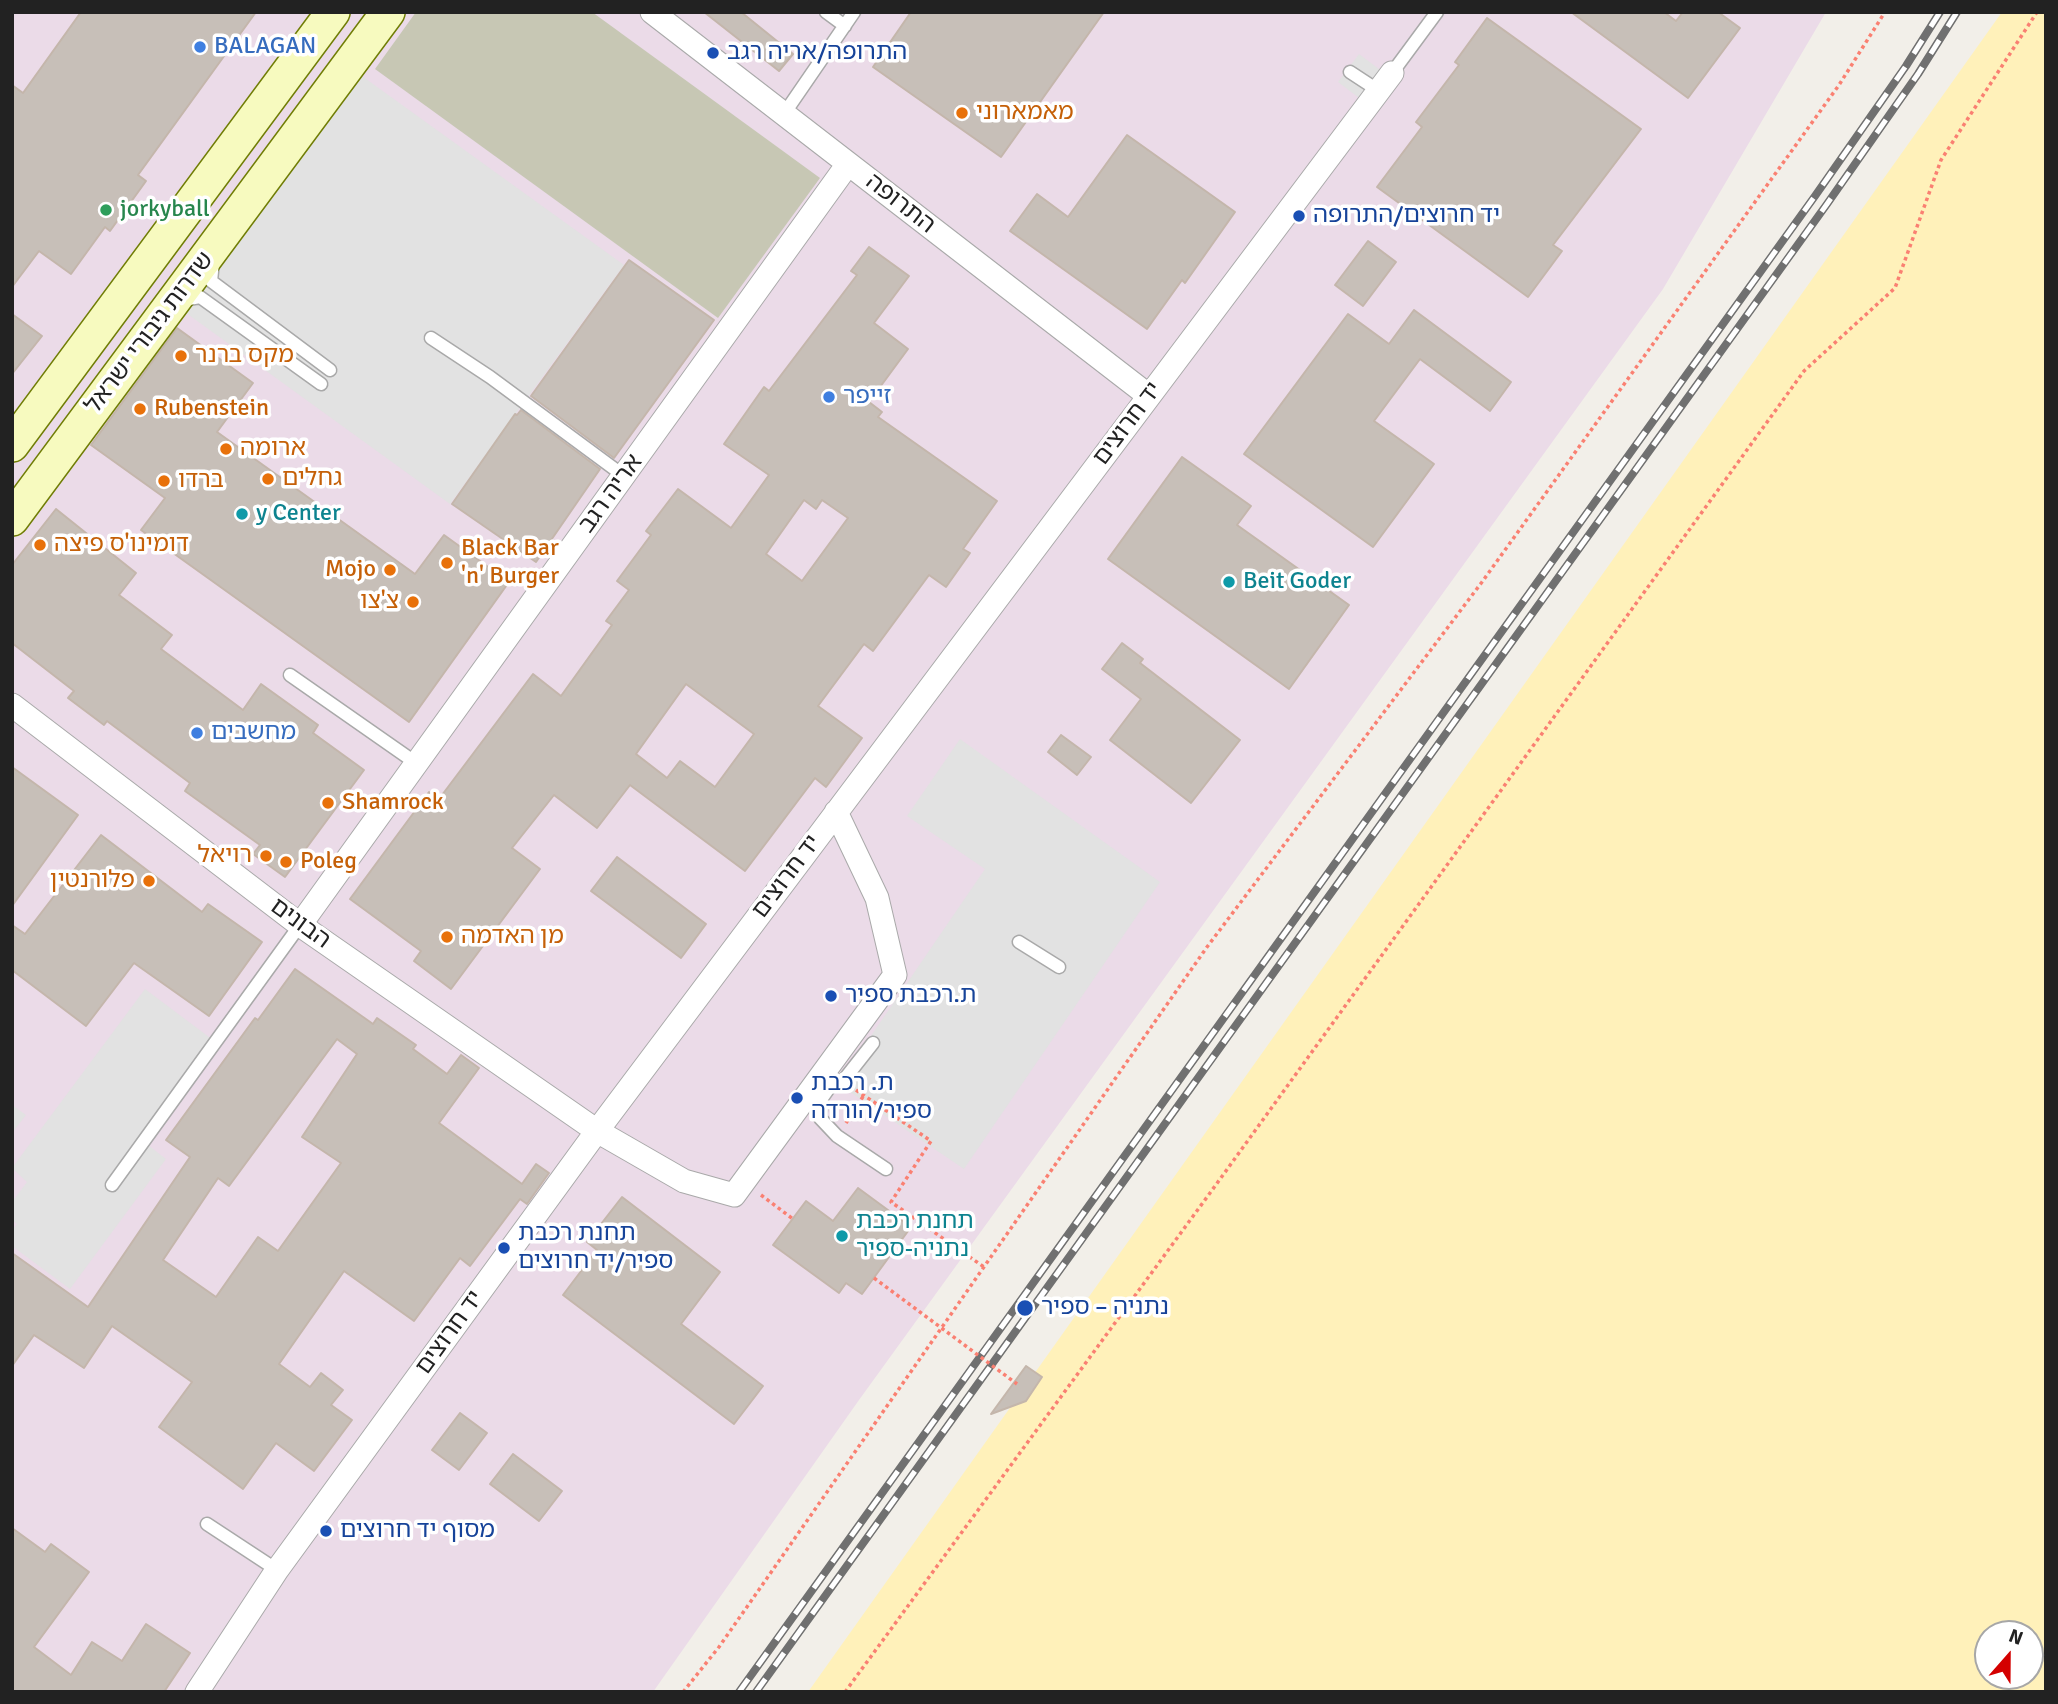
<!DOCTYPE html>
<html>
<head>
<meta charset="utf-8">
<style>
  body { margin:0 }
  #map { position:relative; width:2058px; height:1704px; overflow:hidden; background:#f2efe9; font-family:Signika,sans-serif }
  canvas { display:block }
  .frame { position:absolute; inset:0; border:14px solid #222; pointer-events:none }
  .north { position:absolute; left:1974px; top:1620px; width:70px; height:70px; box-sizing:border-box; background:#fff; border:2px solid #a7a7a7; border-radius:50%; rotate:21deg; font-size:19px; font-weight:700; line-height:28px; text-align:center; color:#222 }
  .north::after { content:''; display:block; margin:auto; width:24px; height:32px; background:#d40000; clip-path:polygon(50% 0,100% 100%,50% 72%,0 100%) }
</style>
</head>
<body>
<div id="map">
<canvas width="2058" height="1704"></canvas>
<div class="frame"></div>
<div class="north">N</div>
</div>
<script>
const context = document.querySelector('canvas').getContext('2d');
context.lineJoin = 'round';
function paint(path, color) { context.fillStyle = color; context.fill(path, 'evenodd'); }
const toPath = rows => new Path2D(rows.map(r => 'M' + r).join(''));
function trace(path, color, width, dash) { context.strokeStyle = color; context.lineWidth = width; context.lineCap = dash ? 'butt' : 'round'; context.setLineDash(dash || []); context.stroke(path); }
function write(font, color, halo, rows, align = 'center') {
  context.font = font + ' Signika,"Noto Sans Hebrew",sans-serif'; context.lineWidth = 7; context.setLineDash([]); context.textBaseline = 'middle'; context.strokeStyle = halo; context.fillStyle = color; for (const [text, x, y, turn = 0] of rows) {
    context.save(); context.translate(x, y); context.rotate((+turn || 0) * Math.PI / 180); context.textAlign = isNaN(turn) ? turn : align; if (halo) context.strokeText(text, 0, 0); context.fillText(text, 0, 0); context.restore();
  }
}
paint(toPath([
  [12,12,1826,12,1663,289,859,1400,653,1692,12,1692]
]), '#ebdbe8');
paint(toPath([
  [416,12,592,12,820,178,718,318,375,69]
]), '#c7c7b4');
paint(toPath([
  [2002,12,2046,12,2046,1692,808,1692],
  [1988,1634,2030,1634,2030,1676,1988,1676]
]), '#fff1ba');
paint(toPath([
  [1359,54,1383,72,1363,101,1338,82],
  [355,71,624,265,450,504,182,310],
  [960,739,1160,882,964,1169,838,1084,985,869,907,816],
  [145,989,221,1046,148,1145,166,1159,70,1289,12,1246,12,1230,17,1224,12,1220,12,1202,27,1182,12,1168],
  [12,1105,26,1115,12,1133]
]), '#e2e2e2');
const building = toPath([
  [81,12,256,12,138,175,146,181,110,231,105,227,71,274,39,251,12,287,12,85,23,93,81,12],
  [704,12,741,12,793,54,779,71,704,12],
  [911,12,1104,12,1001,157,873,67,911,12],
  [1571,12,1664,12,1676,21,1683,12,1718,12,1740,28,1688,98,1571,12],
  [1487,18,1641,129,1553,245,1562,251,1528,297,1377,187,1422,127,1416,122,1459,65,1455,62,1487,18],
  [1127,135,1235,212,1185,283,1182,280,1147,329,1010,231,1037,194,1068,217,1127,135],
  [1368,241,1396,262,1363,306,1335,285,1368,241],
  [869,247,909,276,874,323,908,349,869,402,882,412,878,417,997,501,963,549,970,553,946,587,929,575,873,651,864,644,818,706,862,738,826,787,815,778,745,871,630,785,597,828,554,795,512,848,540,869,451,989,414,961,421,951,350,899,429,792,439,799,533,674,561,696,612,625,606,621,629,590,617,581,651,535,646,531,678,489,731,528,769,475,724,444,764,387,769,391,857,275,851,271,869,247],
  [804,500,816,509,822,500,848,518,802,581,766,554,804,500],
  [686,684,754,734,715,787,680,761,667,778,636,754,686,684],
  [629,260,714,320,614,458,531,396,629,260],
  [1414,310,1511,382,1490,411,1420,359,1374,421,1434,464,1373,547,1244,454,1348,314,1389,344,1414,310],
  [12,314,42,336,12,374,12,314],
  [177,328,253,383,217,432,415,574,444,535,509,582,409,722,141,530,165,498,91,445,177,328],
  [521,410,600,469,536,562,452,504,515,414,517,415,521,410],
  [1182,457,1251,506,1237,525,1349,605,1289,689,1108,559,1182,457],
  [56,509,136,573,119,595,172,635,161,649,243,710,261,684,318,725,313,733,364,770,285,877,253,854,260,845,185,791,190,783,107,721,104,725,68,698,74,691,12,643,12,565,56,509],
  [1122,643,1143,659,1140,663,1240,740,1191,803,1110,740,1141,699,1102,669,1122,643],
  [1061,735,1091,757,1077,775,1048,752,1061,735],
  [12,767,78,815,12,906,12,767],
  [101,835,202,912,208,904,262,942,209,1016,134,963,86,1026,12,970,12,925,25,934,101,835],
  [617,857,706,924,681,958,591,891,617,857],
  [295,969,373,1024,377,1018,416,1045,413,1049,447,1074,461,1055,479,1068,439,1123,522,1184,536,1164,549,1173,527,1204,520,1199,470,1266,460,1258,414,1321,344,1271,279,1364,310,1387,321,1373,343,1390,331,1405,352,1420,314,1471,276,1443,243,1489,159,1427,192,1382,112,1326,84,1368,34,1335,12,1366,12,1253,88,1307,190,1157,166,1140,255,1018,258,1020,295,969],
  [337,1039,357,1054,302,1137,341,1163,278,1251,258,1237,216,1297,163,1260,218,1178,229,1186,337,1039],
  [858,1188,911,1227,862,1294,846,1283,839,1293,773,1245,806,1201,833,1221,858,1188],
  [622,1197,720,1272,681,1324,763,1386,734,1424,563,1295,597,1250,587,1242,622,1197],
  [1026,1366,1042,1377,1026,1401,991,1414,1026,1366],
  [460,1413,487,1433,459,1470,432,1450,460,1413],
  [513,1454,562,1491,539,1521,490,1484,513,1454],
  [12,1528,45,1552,51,1544,89,1572,34,1647,71,1675,92,1642,122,1661,146,1624,190,1653,164,1692,12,1692,12,1528]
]);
paint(building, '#c7bfb8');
trace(building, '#c4b6ab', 2);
const lane = toPath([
  [826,12,845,26],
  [1350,72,1379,91],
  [1392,73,1437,12],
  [784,114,854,12],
  [213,262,211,281,330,370],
  [183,300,200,297,321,384],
  [431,338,490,377,624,476],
  [290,675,416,763],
  [1019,942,1059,967],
  [873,1043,843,1081,834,1081,822,1098,820,1118,837,1136,886,1169],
  [112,1185,300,925],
  [207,1524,277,1570]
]);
const street = toPath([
  [652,12,1149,396],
  [12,705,300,925,597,1131,684,1181,734,1195,895,975,877,898,836,812],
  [300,925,848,164],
  [197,1692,277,1570,597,1131,1392,73]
]);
const secondary = toPath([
  [12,445,333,12],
  [12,519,388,12]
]);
trace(lane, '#a9a9a9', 15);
trace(street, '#a9a9a9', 25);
trace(secondary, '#707d05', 36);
trace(toPath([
  [856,1090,931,1141,891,1202,984,1267],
  [846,1123,864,1095],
  [761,1195,793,1219],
  [683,1692,719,1647,1207,947,1482,582,1839,85,1885,12],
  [845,1692,1210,1193,1804,371,1895,288,1941,160,2037,12]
]), '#fa8072', 3.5, [3.5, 3.5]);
trace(lane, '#fff', 12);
trace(street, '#fff', 23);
trace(secondary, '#f7fabf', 33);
const rail = toPath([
  [739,1692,1815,196,1906,66,1940,12],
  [756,1692,1827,204,1918,74,1957,12]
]);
trace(rail, '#707070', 8);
trace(rail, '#fff', 5, [16]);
trace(toPath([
  [874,1278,1017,1384]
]), '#fa8072', 3.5, [3.5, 3.5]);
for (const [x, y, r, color] of [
  [200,47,7,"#3f7fe0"],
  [713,53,7,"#1a4fb4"],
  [962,113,7,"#e8710a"],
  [106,210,7,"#2e9e5b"],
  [1299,216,7,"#1a4fb4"],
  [181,356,7,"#e8710a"],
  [829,397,7,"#3f7fe0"],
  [140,409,7,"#e8710a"],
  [226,449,7,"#e8710a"],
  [268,479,7,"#e8710a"],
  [164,481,7,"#e8710a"],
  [242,514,7,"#0f9aa8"],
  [40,545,7,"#e8710a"],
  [447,563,7,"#e8710a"],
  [390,570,7,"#e8710a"],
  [1229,582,7,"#0f9aa8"],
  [413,602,7,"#e8710a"],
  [197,733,7,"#3f7fe0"],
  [328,803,7,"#e8710a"],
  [266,856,7,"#e8710a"],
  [286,862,7,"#e8710a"],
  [149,881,7,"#e8710a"],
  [447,937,7,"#e8710a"],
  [831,996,7,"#1a4fb4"],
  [797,1098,7,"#1a4fb4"],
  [842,1236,7,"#0f9aa8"],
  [504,1248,7,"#1a4fb4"],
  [1025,1308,9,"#1a4fb4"],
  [326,1531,7,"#1a4fb4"]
]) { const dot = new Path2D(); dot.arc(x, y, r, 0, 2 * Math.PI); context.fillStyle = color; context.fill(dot); trace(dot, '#fff', 2.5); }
write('24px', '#366cbe', '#fff', [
  ["BALAGAN",214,47],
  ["זייפר",843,397],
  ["מחשבים",211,733]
], 'left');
write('24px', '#164399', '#fff', [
  ["התרופה/אריה רגב",727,53],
  ["יד חרוצים/התרופה",1313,216],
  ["ת.רכבת ספיר",845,996],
  ["ת. רכבת",811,1084],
  ["ספיר/הורדה",811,1112],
  ["תחנת רכבת",518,1234],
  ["ספיר/יד חרוצים",518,1262],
  ["נתניה – ספיר",1041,1308],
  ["מסוף יד חרוצים",340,1531]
], 'left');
write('24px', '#c56008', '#fff', [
  ["מאמארוני",976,113],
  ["מקס ברנר",195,356],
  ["Rubenstein",154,409],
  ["ארומה",240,449],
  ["גחלים",282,479],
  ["ברדו",178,481],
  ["דומינו'ס פיצה",54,545],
  ["Black Bar",461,549],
  ["'n' Burger",461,577],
  ["Mojo",376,570,"right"],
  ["צ'צו",399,602,"right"],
  ["Shamrock",342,803],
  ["רויאל",252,856,"right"],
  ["Poleg",300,862],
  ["פלורנטין",135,881,"right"],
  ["מן האדמה",461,937]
], 'left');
write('24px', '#222', '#fff', [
  ["התרופה",900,204,38],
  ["שדרות גיבורי ישראל",150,333,-53],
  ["יד חרוצים",1128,424,-53],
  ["אריה רגב",611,494,-54],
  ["יד חרוצים",787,877,-53],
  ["הבונים",300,924,36],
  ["יד חרוצים",450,1333,-54]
]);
write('24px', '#27864d', '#fff', [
  ["jorkyball",120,210]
], 'left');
write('24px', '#0d838f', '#fff', [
  ["y Center",256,514],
  ["Beit Goder",1243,582],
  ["תחנת רכבת",856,1222],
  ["נתניה-ספיר",856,1250]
], 'left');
</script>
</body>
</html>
